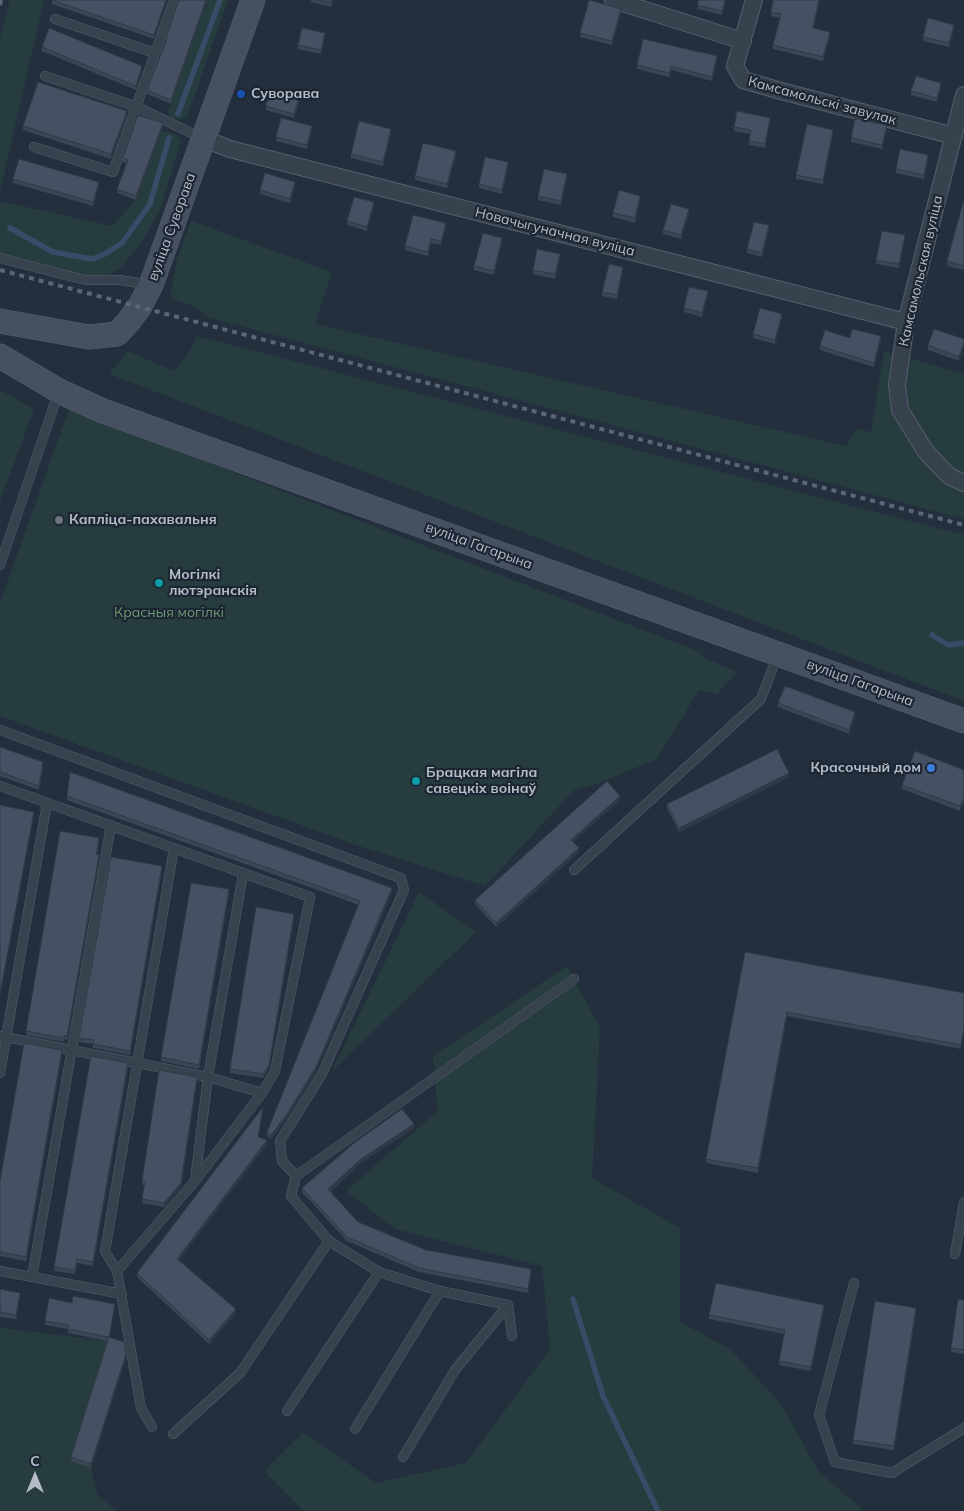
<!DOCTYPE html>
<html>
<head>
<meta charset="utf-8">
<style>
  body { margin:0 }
  #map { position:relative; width:964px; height:1511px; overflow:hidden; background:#242f3e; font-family:Mulish,sans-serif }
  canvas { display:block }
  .north { position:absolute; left:10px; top:1451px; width:50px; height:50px; -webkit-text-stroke:4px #1d2633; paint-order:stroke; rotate:0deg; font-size:14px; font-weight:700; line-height:20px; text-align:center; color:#b4bcc9 }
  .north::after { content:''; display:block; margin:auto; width:18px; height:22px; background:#b4bcc9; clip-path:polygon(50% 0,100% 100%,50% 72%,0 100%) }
</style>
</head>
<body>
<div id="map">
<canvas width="964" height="1511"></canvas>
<div class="north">С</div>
</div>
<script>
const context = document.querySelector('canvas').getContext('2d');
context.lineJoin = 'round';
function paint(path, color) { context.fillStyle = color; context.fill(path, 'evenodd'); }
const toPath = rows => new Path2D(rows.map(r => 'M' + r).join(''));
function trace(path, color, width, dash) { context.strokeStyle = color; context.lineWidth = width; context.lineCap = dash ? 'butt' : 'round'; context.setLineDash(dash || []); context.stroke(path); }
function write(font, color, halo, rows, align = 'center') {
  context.font = font + ' Mulish,sans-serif'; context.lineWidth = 4.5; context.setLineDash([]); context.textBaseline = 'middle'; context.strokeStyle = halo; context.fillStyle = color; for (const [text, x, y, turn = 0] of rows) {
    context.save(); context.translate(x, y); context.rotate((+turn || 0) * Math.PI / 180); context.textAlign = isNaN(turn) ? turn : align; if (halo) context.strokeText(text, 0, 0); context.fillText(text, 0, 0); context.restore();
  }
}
paint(toPath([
  [10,0,44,0,0,192,0,38],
  [207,0,228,0,187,117,180,120,170,117,168,111],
  [161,132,169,132,177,135,181,141,160,210,142,241,122,267,109,275,85,275,0,253,0,201,112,226,136,200],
  [191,221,332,272,315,324,846,446,856,429,871,432,884,351,897,355,895,411,964,489,964,519,207,317,197,307,170,298,177,259],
  [197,336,964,535,964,701,109,374,128,351,174,371,192,348],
  [905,357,964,374,964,477,952,471,929,448,904,408],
  [0,390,34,409,0,501],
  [69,409,703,653,700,656,737,672,717,694,699,690,657,759,599,783,573,791,485,886,353,844,0,716,0,603],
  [419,892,476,932,332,1071],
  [567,966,600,1028,592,1178,680,1228,680,1322,730,1349,782,1405,818,1471,864,1511,304,1511,264,1471,303,1432,376,1483,466,1463,550,1349,542,1266,395,1229,346,1191,438,1111,433,1056],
  [0,1328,109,1341,91,1468,97,1494,117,1511,0,1511]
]), '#263c3f');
trace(toPath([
  [178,114,220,0],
  [10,228,53,252,92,259,105,254,122,243,150,204,169,138],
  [932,635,948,645,964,643],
  [573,1299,603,1396,658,1511]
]), '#394c67', 5.5);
const lane = toPath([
  [55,19,155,53],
  [45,76,137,107,202,138],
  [34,147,113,172,174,0],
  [0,258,85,280,120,280,151,285],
  [0,565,59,391],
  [0,730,401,878,404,890,322,1074,280,1141,282,1161,296,1176],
  [0,786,310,897,275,1071,262,1093,195,1181,117,1271,141,1408,152,1427],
  [574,870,761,699,778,654],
  [0,1036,208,1077,262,1093],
  [0,1073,47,803],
  [195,1180,208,1077,243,874],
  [955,1254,964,1202],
  [0,1271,122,1294],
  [117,1271,105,1251,174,848],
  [32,1277,111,825],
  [854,1283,819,1415,835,1462,892,1473,964,1428],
  [512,1336,508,1305,440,1291,379,1272,329,1241,291,1196,296,1176,574,979],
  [287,1411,379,1272],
  [355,1429,440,1291],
  [173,1434,240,1373,329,1241],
  [403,1457,455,1370,508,1305]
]);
const street = toPath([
  [613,0,743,41],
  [754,0,735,66,743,80,781,91,954,136],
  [964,95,906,322,897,385,900,410,926,452,949,476,964,483],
  [204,139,230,149,906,322]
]);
const secondary = toPath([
  [0,321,89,337,117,334,129,321,140,306,151,285,253,0],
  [0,356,59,391,103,411,964,721]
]);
trace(lane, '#565f6c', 10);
trace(street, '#565f6c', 18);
trace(secondary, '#565f6c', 25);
trace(lane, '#38414e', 9);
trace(street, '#38414e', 16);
trace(secondary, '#465061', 24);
trace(toPath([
  [0,5,1,0],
  [0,270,964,525]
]), '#5a6575', 4, [5, 5]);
paint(toPath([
  [52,0,167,0,154,39,52,4],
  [179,0,207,0,171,104,147,94,147,90,166,43,166,38],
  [311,0,333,0,331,7,311,2],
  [699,0,726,0,722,15,697,9],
  [773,0,814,28,830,36,823,61,773,49,773,45,780,18,771,16],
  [621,13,612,45,580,37,580,33],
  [954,29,949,47,923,41,923,37],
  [325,37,321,54,298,49,298,45],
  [42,47,142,70,136,90,42,51],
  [717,60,712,81,671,70,669,77,637,69,637,65],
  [941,87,937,102,911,95,911,91],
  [299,102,294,118,266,110,266,106],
  [127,115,111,159,23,130,23,126],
  [770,122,765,148,749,145,750,134,734,131,734,127],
  [163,127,136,200,117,193,117,189,126,163,123,162,123,158],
  [887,129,882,149,851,142,851,138],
  [312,130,307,149,276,141,276,137],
  [391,133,383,166,351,158,351,154],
  [833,134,823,184,796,179,796,175],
  [456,155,447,188,415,180,415,176],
  [928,159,924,179,896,173,896,169],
  [508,166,502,194,479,188,479,184],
  [567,178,561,205,538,200,538,196],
  [13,179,99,186,93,206,13,183],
  [295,186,290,203,260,194,260,190],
  [964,199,964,270,947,266,947,261],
  [640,200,635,223,613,217,613,213],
  [374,206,367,231,347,225,347,221],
  [689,213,681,239,663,234,663,230],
  [446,227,441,245,431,243,428,256,405,250,405,246],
  [769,229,762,257,747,253,747,249],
  [905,239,899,268,876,264,876,260],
  [502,242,494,275,474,270,474,266],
  [560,258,555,279,533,274,533,270],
  [623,271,617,299,602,296,602,292],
  [708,295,702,317,684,312,684,308],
  [782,318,775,344,753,338,753,334],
  [850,338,881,340,874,367,820,350,820,346],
  [964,339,959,361,928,350,928,345],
  [778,703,855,716,849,734,778,707],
  [0,747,43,767,39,790,0,776],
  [964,770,964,804,963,803,960,811,902,789,902,785],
  [789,777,679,832,667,808,667,804],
  [67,796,392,892,316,1071,287,1118,271,1139,267,1136,267,1132,359,905,67,800],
  [620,800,573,842,579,852,496,927,475,904,475,900],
  [99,842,97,854,99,859,67,1040,64,1039,64,1042,26,1035,26,1031],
  [162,870,130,1055,93,1048,93,1044,79,1042,79,1038],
  [229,894,199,1069,161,1061,161,1057],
  [294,918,269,1069,263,1078,230,1073,230,1069],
  [745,952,964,993,961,1049,787,1016,758,1173,706,1163,706,1159],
  [62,1055,26,1261,0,1256,0,1181],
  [128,1068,93,1266,77,1263,75,1274,54,1271,54,1267],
  [197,1081,181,1187,164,1207,142,1203,144,1185,142,1185,142,1181],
  [263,1111,258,1137,267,1144,179,1260,236,1313,209,1344,137,1277,137,1273],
  [414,1128,361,1163,330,1192,358,1222,426,1250,531,1273,528,1293,419,1272,347,1241,302,1192,302,1188],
  [0,1289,20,1297,16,1319,0,1317],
  [964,1300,964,1354,951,1352,951,1348],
  [72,1303,115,1308,109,1337,126,1358,91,1468,71,1461,71,1457,107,1341,68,1333,68,1329,45,1325,45,1321],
  [824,1309,811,1371,779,1365,779,1361,784,1334,709,1319,709,1315],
  [916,1312,894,1450,853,1444,853,1440]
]), '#3b4654');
paint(toPath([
  [166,0,167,0,154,39,154,35],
  [206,0,207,0,171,104,171,100],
  [725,0,726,0,722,15,722,11],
  [819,0,820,0,813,32,813,28],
  [621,9,621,13,612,45,612,41],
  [954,25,954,29,949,47,949,43],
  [830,32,830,36,823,61,823,57],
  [325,33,325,37,321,54,321,50],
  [717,56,717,60,712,81,712,77],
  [142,66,142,70,136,90,136,86],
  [941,83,941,87,937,102,937,98],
  [299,98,299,102,294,118,294,114],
  [127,111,127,115,111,159,111,154],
  [770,118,770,122,765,148,765,144],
  [163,123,163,127,136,200,136,196],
  [887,125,887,129,882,149,882,145],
  [312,126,312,130,307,149,307,145],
  [391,129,391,133,383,166,383,162],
  [833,130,833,134,823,184,823,180],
  [456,151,456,155,447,188,447,184],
  [928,155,928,159,924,179,924,175],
  [508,162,508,166,502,194,502,190],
  [567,174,567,178,561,205,561,201],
  [99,182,99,186,93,206,93,202],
  [295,182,295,186,290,203,290,199],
  [640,196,640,200,635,223,635,218],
  [374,202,374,206,367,231,367,227],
  [689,209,689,213,681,239,681,235],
  [446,223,446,227,441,245,441,241],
  [769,225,769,229,762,257,762,253],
  [905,235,905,239,899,268,899,264],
  [502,238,502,242,494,275,494,271],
  [431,239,431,243,428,256,428,252],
  [560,254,560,258,555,279,555,274],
  [623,267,623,271,617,299,617,295],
  [708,291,708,295,702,317,702,313],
  [782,314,782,318,775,344,775,340],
  [881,336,881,340,874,367,874,363],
  [964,343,964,347,959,361,959,357],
  [855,712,855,716,849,734,849,730],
  [43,762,43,767,39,790,39,786],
  [789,773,789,777,679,832,679,828],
  [620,796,620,800,571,844,571,840],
  [963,799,963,803,960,811,960,806],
  [34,812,34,816,0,998,0,994],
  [579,848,579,852,496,927,496,923],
  [99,855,99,859,67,1040,67,1036],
  [162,866,162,870,130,1055,130,1051],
  [392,888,392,892,316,1071,287,1118,271,1139,271,1135],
  [229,889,229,894,199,1069,199,1065],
  [294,914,294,918,269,1069,263,1078,263,1074],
  [787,1012,787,1016,758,1173,758,1168],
  [62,1050,62,1055,26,1261,26,1257],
  [128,1063,128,1068,93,1266,93,1262],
  [197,1077,181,1187,164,1207,164,1203],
  [414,1124,414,1128,361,1163,328,1193,328,1189,361,1159],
  [267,1140,267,1144,177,1263,177,1259],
  [115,1304,115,1308,109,1341,109,1337],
  [824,1305,824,1309,811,1371,811,1367],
  [916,1308,916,1312,894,1450,894,1446],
  [236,1309,236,1313,209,1344,209,1340],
  [126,1354,126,1358,91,1468,91,1464]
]), '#303945');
const building = toPath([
  [52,0,166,0,154,35,52,0],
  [179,0,206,0,171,100,147,90,167,39,166,38,179,0],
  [319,0,332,0,331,3,319,0],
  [589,0,621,9,612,41,580,33,589,0],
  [699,0,725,0,722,11,697,5,699,0],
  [773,0,819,0,813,28,830,32,823,57,773,45,781,14,771,12,773,0],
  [928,18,954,25,949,43,923,37,928,18],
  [49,28,142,66,136,86,42,47,49,28],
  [302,28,325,33,321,50,298,45,302,28],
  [643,39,717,56,712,77,671,66,669,73,637,65,643,39],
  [916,76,941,83,937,98,911,91,916,76],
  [38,82,127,111,111,154,23,126,38,82],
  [270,90,299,98,294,114,266,106,270,90],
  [737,111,770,118,765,144,749,141,751,130,734,127,737,111],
  [138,115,163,123,136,196,117,189,128,160,123,158,138,115],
  [281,118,312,126,307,145,276,137,281,118],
  [855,119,887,125,882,145,851,138,855,119],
  [359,121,391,129,383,162,351,154,359,121],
  [807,124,833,130,823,180,796,175,807,124],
  [423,143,456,151,447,184,415,176,423,143],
  [900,149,928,155,924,175,896,169,900,149],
  [485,157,508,162,502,190,479,184,485,157],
  [19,159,99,182,93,202,13,179,19,159],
  [544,169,567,174,561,201,538,196,544,169],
  [265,173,295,182,290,199,260,190,265,173],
  [619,190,640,196,635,218,613,213,619,190],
  [354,197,374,202,367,227,347,221,354,197],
  [964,199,964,266,947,261,964,199],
  [671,204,689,209,681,235,663,230,671,204],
  [413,215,446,223,441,241,431,239,428,252,405,246,413,215],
  [754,222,769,225,762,253,747,249,754,222],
  [882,231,905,235,899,264,876,260,882,231],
  [483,233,502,238,494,271,474,266,483,233],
  [537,249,560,254,555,274,533,270,537,249],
  [609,264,623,267,617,295,602,292,609,264],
  [689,287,708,291,702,313,684,308,689,287],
  [760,308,782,314,775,340,753,334,760,308],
  [852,329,881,336,874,363,820,346,825,330,850,338,852,329],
  [934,329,964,339,964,343,959,357,928,345,934,329],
  [785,686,855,712,849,730,778,703,785,686],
  [0,747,43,762,39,786,0,772,0,747],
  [777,749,789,773,679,828,667,804,777,749],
  [915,751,964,770,964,800,963,799,960,806,902,785,915,751],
  [70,772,392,888,316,1067,287,1114,271,1135,267,1132,360,901,67,796,70,772],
  [607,781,620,796,571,840,579,848,496,923,475,900,607,781],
  [0,805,34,812,0,994,0,805],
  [60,831,99,838,96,854,99,855,67,1036,64,1035,64,1038,26,1031,60,831],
  [111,857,162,866,130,1051,93,1044,94,1040,79,1038,111,857],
  [191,883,229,889,199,1065,161,1057,191,883],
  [256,907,294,914,269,1065,263,1074,230,1069,256,907],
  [745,952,964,993,964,1028,961,1045,787,1012,758,1168,706,1159,745,952],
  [24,1043,62,1050,26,1257,0,1252,0,1181,24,1043],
  [91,1056,128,1063,93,1262,77,1259,75,1270,54,1267,91,1056],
  [159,1070,197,1077,181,1183,164,1203,142,1199,145,1182,142,1181,159,1070],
  [263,1107,258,1137,267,1140,177,1259,236,1309,209,1340,137,1273,263,1107],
  [402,1109,414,1124,361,1159,328,1189,358,1222,426,1250,531,1269,528,1289,419,1268,347,1237,302,1188,354,1143,402,1109],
  [716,1283,824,1305,811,1367,779,1361,785,1330,709,1315,716,1283],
  [0,1289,20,1293,16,1315,0,1312,0,1289],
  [73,1296,115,1304,109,1337,68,1329,69,1325,45,1321,49,1298,72,1303,73,1296],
  [958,1299,964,1300,964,1350,951,1348,958,1299],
  [875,1301,916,1308,894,1446,853,1440,875,1301],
  [109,1337,124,1342,126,1354,91,1464,71,1457,109,1337]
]);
paint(building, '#455162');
trace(building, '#303945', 1);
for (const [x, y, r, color] of [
  [241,94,5,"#1a4fb4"],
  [59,520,5,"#6b7280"],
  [159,583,5,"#0f9aa8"],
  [931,768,5,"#3f7fe0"],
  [416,781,5,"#0f9aa8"]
]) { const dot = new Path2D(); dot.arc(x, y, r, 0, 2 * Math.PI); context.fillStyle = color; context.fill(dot); trace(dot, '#1d2633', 2); }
write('bold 14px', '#b4bcc9', '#1d2633', [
  ["Суворава",251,94],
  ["Капліца-пахавальня",69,520],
  ["Могілкі",169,575],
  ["лютэранскія",169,591],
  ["Красочный дом",921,768,"right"],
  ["Брацкая магіла",426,773],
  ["савецкіх воінаў",426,789]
], 'left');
write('14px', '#b4bcc9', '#1d2633', [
  ["Камсамольскі завулак",822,101,15],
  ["вуліца Суворава",172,227,-70],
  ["Новачыгуначная вуліца",555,232,14],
  ["Камсамольская вуліца",921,271,-77],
  ["вуліца Гагарына",479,546,20],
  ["вуліца Гагарына",860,683,20]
]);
write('14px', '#6b9a76', '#1d2633', [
  ["Красныя могілкі",169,613]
]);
</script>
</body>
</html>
